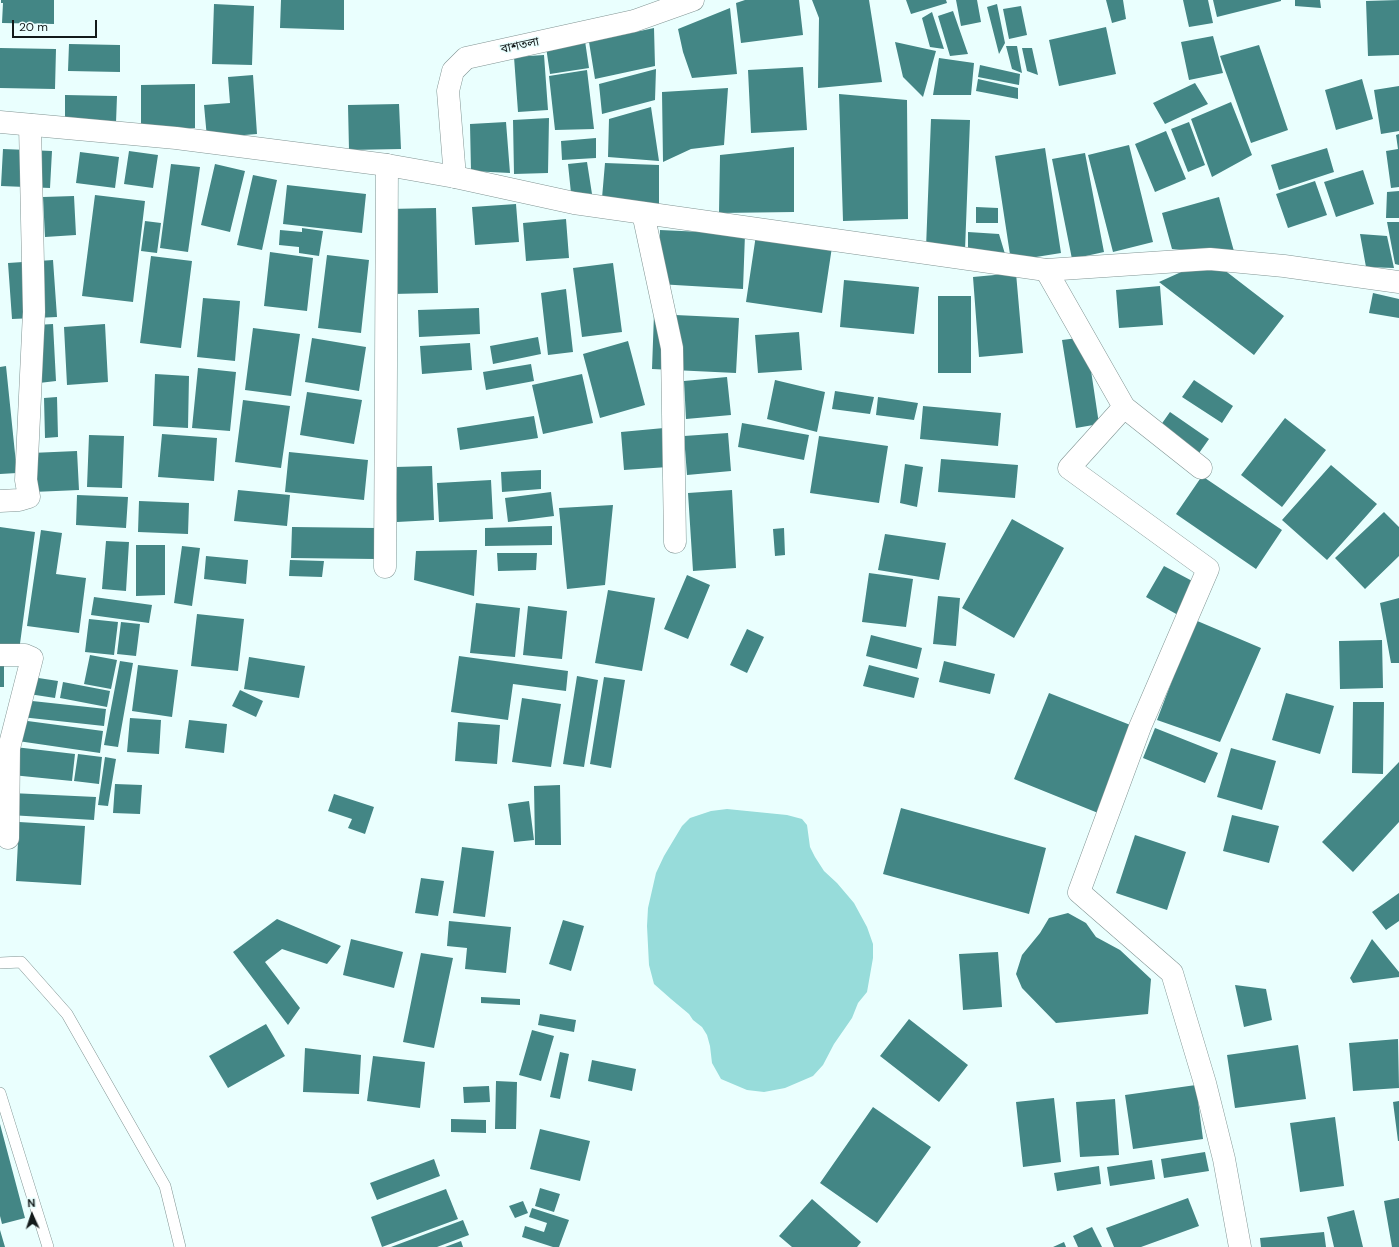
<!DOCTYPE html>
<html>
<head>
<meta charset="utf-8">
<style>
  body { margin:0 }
  #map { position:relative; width:1399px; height:1247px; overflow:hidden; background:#eafffe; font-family:"DM Sans",sans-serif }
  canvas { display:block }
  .north { position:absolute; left:12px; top:1195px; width:40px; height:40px; -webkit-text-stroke:3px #eafffe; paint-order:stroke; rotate:357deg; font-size:11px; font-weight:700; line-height:16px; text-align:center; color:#131a1a }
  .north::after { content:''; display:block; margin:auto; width:14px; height:18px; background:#131a1a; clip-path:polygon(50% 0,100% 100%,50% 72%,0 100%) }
  .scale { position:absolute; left:12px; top:20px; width:85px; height:18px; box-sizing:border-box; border:2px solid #131a1a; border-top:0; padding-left:5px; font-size:12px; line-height:14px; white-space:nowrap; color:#131a1a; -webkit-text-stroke:3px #eafffe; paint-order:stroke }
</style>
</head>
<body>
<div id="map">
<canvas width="1399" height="1247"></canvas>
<div class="north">N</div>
<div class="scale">20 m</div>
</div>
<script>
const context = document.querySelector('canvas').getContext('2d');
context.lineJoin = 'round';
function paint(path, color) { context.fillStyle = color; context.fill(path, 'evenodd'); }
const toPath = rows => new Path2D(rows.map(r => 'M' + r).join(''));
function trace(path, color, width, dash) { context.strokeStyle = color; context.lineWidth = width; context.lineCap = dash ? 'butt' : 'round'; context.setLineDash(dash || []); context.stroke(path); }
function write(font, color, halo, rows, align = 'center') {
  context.font = font + ' "DM Sans","Noto Sans Bengali",sans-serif'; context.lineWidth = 3; context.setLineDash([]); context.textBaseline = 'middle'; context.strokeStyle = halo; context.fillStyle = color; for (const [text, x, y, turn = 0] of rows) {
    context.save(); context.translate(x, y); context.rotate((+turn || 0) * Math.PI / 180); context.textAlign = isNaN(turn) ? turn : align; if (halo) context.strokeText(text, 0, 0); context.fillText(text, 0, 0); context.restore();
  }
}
paint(toPath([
  [727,809,787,815,802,819,807,825,810,847,815,857,824,871,837,883,854,903,867,927,873,944,873,958,867,992,858,1003,852,1018,834,1044,823,1065,813,1076,785,1088,764,1092,747,1090,721,1079,712,1063,710,1046,707,1035,702,1027,693,1020,689,1014,671,999,654,984,649,965,647,926,648,908,656,873,664,856,682,826,690,818,711,811]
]), '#97dcda');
paint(toPath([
  [1,0,54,0,54,24,2,23,3,3,1,3],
  [281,0,344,0,344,30,280,28],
  [745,0,799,0,803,35,741,43,736,3],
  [812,0,869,0,882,82,818,88,819,18],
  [906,0,946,0,947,3,911,14],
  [956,0,977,0,981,22,961,26],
  [1106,0,1123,0,1126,19,1112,23],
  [1183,0,1208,0,1213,23,1189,27],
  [1213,0,1281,0,1281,1,1217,17],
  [1295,0,1320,0,1321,8,1295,6],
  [1399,0,1399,55,1368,56,1366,1],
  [214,4,254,6,252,65,212,64],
  [997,4,1005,43,999,54,987,7],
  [1021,6,1027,35,1009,39,1003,9],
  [730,8,737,74,692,78,683,52,678,29],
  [953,11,968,54,950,56,938,16],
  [932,12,944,49,930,47,922,18],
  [1106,27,1116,74,1059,86,1049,40],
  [654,28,655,66,595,79,589,42],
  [1213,36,1223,73,1189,80,1181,42],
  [585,41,589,68,550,74,546,47],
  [895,42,936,51,923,97,903,77],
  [69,44,120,45,120,72,68,71],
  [1259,45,1288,130,1251,143,1220,56],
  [1006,46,1017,46,1022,73,1012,69],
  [0,48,56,49,55,89,0,88],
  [1022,48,1032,48,1038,75,1027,71],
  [544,55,548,110,518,112,514,57],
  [939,58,974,63,971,95,933,95],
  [980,65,1020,74,1019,85,978,77],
  [803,67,807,130,751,133,748,70],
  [656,69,655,100,602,114,599,84],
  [587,70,594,129,555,130,549,76],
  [253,75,257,134,207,138,204,105,230,103,228,77],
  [978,79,1018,88,1018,99,976,91],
  [1362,79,1373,119,1336,130,1325,90],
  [1195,83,1208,104,1165,124,1153,103],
  [195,84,195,128,141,128,141,85],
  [1399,86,1399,131,1381,134,1374,90],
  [728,88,724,145,691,149,663,162,662,92],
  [839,94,907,100,908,219,843,221],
  [65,95,117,96,116,123,65,122],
  [1231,102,1252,155,1212,177,1191,119],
  [399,104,401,149,349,150,348,105],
  [651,107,659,161,608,157,609,119],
  [549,118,548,173,514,174,513,120],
  [931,119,970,120,965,250,926,248],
  [506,122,510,173,471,171,470,124],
  [1189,122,1205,165,1188,172,1171,129],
  [1166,131,1186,179,1155,192,1135,144],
  [1399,134,1399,187,1391,188,1386,151,1398,149,1396,135],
  [596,138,596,158,562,160,561,141],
  [1129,145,1153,242,1113,252,1088,155],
  [794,147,794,212,719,213,720,155],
  [1045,148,1061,253,1011,261,995,156],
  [1327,148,1334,172,1279,190,1271,165],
  [3,149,52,151,50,188,1,186],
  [129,151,158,155,153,188,124,184],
  [80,152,119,157,115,188,76,183],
  [1085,153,1104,252,1072,259,1052,159],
  [587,162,592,194,571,193,568,164],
  [605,163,659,165,659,208,602,198],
  [171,164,200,167,188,252,160,248],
  [215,164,245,171,230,232,201,225],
  [1363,170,1374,204,1336,217,1324,182],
  [253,175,277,180,262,250,237,245],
  [1315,181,1327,215,1288,228,1276,194],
  [287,185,366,194,362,233,283,224],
  [1399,191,1399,218,1386,218,1387,192],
  [95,195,145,201,133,302,82,296],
  [74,196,76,235,45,237,43,197],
  [1219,197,1235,255,1172,249,1162,213],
  [516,204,519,242,475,245,472,207],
  [976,207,998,208,998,223,976,223],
  [436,208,438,293,392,294,389,209],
  [566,219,569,258,526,261,523,223],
  [145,221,161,223,157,253,141,251],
  [1387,222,1399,222,1399,265,1395,264],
  [302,228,323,231,319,256,299,253,299,247,279,245,280,230,302,232],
  [660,230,745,234,743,289,658,284],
  [968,232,999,234,1005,254,968,250],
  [1360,234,1387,236,1394,268,1366,267],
  [756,235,832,247,822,313,746,302],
  [270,252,313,258,307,311,264,306],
  [327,255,369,260,361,333,318,328],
  [151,256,192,261,181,348,140,343],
  [1210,259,1284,316,1254,355,1159,282],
  [53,260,57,317,12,319,8,263],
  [613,263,622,332,582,337,573,268],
  [1016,273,1023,353,979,357,973,277],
  [844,280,919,287,914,334,840,327],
  [1160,286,1163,325,1119,328,1116,290],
  [566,289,573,352,548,355,541,293],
  [1373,293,1399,299,1399,318,1369,313],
  [938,296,971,296,971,373,938,373],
  [203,298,240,301,235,361,197,357],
  [479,308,480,334,419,337,418,310],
  [654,314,739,318,736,373,652,369],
  [53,324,56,381,39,383,36,325],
  [105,324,108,382,67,385,64,327],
  [253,328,300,334,291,396,245,390],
  [799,332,802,370,758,373,755,335],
  [538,337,541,354,493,364,490,346],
  [1086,337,1099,424,1076,428,1062,340],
  [312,338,366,347,359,391,305,382],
  [628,341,645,405,600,418,583,354],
  [470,343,472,370,422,374,420,346],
  [531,364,534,381,486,390,483,372],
  [6,366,17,473,0,474,0,367],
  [198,368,236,372,230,431,192,428],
  [155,374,189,376,188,428,153,426],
  [582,374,593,423,543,434,532,385],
  [727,377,731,415,686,419,684,381],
  [775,380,825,392,817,432,767,419],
  [1194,380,1233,406,1222,423,1182,397],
  [835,391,874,397,870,414,832,409],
  [307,392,362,400,354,444,300,435],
  [57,397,58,437,45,438,44,398],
  [878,397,918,403,914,420,876,415],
  [243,400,290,406,281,468,235,462],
  [923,406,1001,413,998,446,920,439],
  [1170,412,1209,439,1197,456,1158,429],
  [534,416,538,438,460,450,457,428],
  [1285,418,1326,450,1282,507,1241,475],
  [742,423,809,435,804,460,738,447],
  [664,428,668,467,624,470,621,432],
  [728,433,731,471,687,475,684,436],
  [162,434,217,438,214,481,158,477],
  [89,435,124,436,122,488,87,487],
  [819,436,888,446,879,503,810,493],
  [77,451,79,490,33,492,31,453],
  [289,452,368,460,364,500,285,492],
  [941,459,1018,465,1015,498,938,492],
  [905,464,923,467,917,507,900,503],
  [1331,465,1377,504,1327,560,1282,520],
  [432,466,434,520,397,522,395,467],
  [541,470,541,489,502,492,501,472],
  [1202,476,1282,530,1256,569,1176,514],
  [491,480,493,519,439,522,437,483],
  [238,490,290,495,287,526,234,521],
  [732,490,736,568,693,571,688,493],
  [551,492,554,516,508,522,505,498],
  [77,495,128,497,126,528,76,525],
  [139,501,189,503,188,534,138,532],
  [613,505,605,585,567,589,559,508],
  [1384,512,1399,527,1399,556,1365,589,1335,558],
  [1012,519,1064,548,1014,638,962,608],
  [552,526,552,545,485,546,485,528],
  [0,527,35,532,19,651,0,649],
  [292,527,376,528,376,559,291,558],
  [784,528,785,555,775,556,773,529],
  [41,530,62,533,56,574,86,578,79,633,27,626],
  [885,534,946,543,939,580,878,570],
  [106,541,129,542,126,591,102,589],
  [136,545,165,545,165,595,136,596],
  [182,546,200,548,192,606,174,603],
  [477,550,474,596,414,580,416,551],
  [497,553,537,553,536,570,498,571],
  [206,556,248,560,246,584,204,579],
  [290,560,324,561,322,577,289,576],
  [1164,566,1196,583,1178,615,1146,597],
  [869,573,913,579,906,627,862,622],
  [687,575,710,585,688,639,664,629],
  [608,590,655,598,642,671,595,663],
  [938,596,960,598,956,646,933,644],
  [94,597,152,605,149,623,91,615],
  [1399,598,1399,663,1391,663,1380,603],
  [476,603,520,608,515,657,470,653],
  [528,606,567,611,562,659,523,655],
  [197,614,244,619,238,671,191,666],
  [89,619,118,622,114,655,85,652],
  [1195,620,1261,648,1220,742,1157,720],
  [121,622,140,624,136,656,117,654],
  [747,629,764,637,747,673,730,665],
  [871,635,922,648,917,669,866,656],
  [1382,640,1383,688,1340,689,1339,641],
  [90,655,117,660,111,689,84,684],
  [459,656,568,671,566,691,513,684,508,720,451,712],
  [0,657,4,657,4,687,0,687],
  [249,657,305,666,299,698,244,689],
  [120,661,133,663,118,747,104,745],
  [944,661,995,674,990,694,939,682],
  [138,665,178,670,172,717,132,711],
  [869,665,919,678,914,698,863,686],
  [577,676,598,680,584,767,563,764],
  [32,677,58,681,55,698,29,694],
  [604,677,625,680,611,768,590,764],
  [63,682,110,691,107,707,60,698],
  [240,690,263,701,256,717,232,706],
  [1049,693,1138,728,1103,815,1014,779],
  [1286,693,1334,706,1320,754,1272,740],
  [522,698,561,704,551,767,512,762],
  [23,700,106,709,104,726,21,717],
  [1353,702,1384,702,1383,774,1352,773],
  [130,718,161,720,159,754,127,752],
  [20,720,103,731,100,753,18,741],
  [189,720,227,724,224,753,185,748],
  [458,722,500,725,497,764,455,761],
  [1155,728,1218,753,1205,783,1143,758],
  [15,747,75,754,72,781,12,775],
  [1231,748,1276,761,1262,810,1217,797],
  [78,754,102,757,99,784,74,781],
  [105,757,116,759,108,806,98,805],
  [1399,762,1399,822,1353,872,1322,842],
  [115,784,142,785,140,814,113,813],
  [560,785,561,845,535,845,534,786],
  [11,793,96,797,94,820,9,815],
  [334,794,374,807,365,834,348,828,352,819,328,811],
  [529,801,534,840,514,842,508,804],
  [901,808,1046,848,1029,914,883,874],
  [1232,815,1279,826,1269,863,1223,851],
  [19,822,85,826,81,885,16,881],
  [1135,835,1186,852,1167,910,1116,893],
  [462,847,494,851,485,917,453,913],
  [421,878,444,881,438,916,415,913],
  [1399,893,1399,921,1386,930,1372,912],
  [1068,913,1086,923,1096,937,1120,950,1151,979,1148,1014,1056,1023,1022,988,1016,974,1022,955,1040,933,1049,918],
  [277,919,341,946,327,964,282,949,265,962,300,1008,288,1025,233,952],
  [563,920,584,926,571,971,549,964],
  [449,921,511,927,506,973,465,969,467,948,447,946],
  [351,939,403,952,394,988,343,975],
  [1372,939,1399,972,1399,977,1353,983,1350,978],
  [998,952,1002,1007,963,1010,959,954],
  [421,953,453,958,434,1048,403,1042],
  [1235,985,1266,989,1272,1020,1244,1027],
  [481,997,520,999,520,1005,481,1003],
  [540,1014,576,1020,574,1032,538,1025],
  [909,1019,968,1065,939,1102,880,1056],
  [266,1024,285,1056,228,1088,209,1056],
  [532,1030,554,1036,541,1081,519,1075],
  [1398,1039,1399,1088,1353,1091,1349,1043],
  [1298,1045,1306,1099,1235,1108,1227,1055],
  [305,1048,361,1055,359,1094,303,1092],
  [560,1052,569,1054,560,1099,550,1097],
  [373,1056,425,1062,420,1108,367,1101],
  [592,1060,636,1069,632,1091,588,1081],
  [496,1081,517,1082,516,1129,495,1129],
  [1196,1085,1203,1139,1133,1149,1125,1095],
  [489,1086,490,1102,464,1103,463,1087],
  [1054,1098,1061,1162,1023,1167,1016,1102],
  [1115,1099,1119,1155,1080,1157,1076,1102],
  [1399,1101,1399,1141,1398,1141,1393,1102],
  [873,1107,931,1147,877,1223,820,1183],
  [1335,1117,1344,1186,1300,1192,1290,1123],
  [451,1119,486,1120,486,1133,451,1132],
  [0,1124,25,1218,2,1224,0,1216],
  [540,1129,590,1141,580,1181,530,1169],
  [1205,1152,1209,1171,1164,1178,1161,1159],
  [434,1159,440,1176,377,1200,370,1183],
  [1152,1160,1155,1179,1110,1186,1107,1167],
  [1099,1166,1101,1184,1057,1191,1054,1173],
  [540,1188,560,1194,554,1212,535,1206],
  [446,1189,458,1219,382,1247,371,1217],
  [1188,1198,1199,1226,1141,1247,1114,1247,1106,1228],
  [1399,1198,1399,1247,1392,1247,1384,1201],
  [812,1199,861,1242,857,1247,792,1247,779,1236],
  [523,1201,528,1213,515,1218,509,1206],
  [532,1208,569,1220,559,1247,553,1247,522,1237,525,1226,544,1232,547,1223,529,1217],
  [1354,1210,1363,1247,1334,1247,1327,1217],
  [463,1220,469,1235,437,1247,391,1247],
  [1092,1227,1102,1247,1078,1247,1073,1236],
  [0,1230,5,1247,0,1247],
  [1324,1232,1326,1247,1261,1247,1260,1238],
  [461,1241,463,1247,445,1247],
  [1064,1242,1066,1247,1053,1247]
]), '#438685');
const lane = toPath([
  [0,963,21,962,67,1014,165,1186,180,1247],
  [0,1093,48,1247]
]);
const street = toPath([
  [455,177,448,91,453,71,466,58,634,21,693,0],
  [643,213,672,348,675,542],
  [1046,270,1124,407,1069,468,1208,569,1140,727,1079,892,1172,973,1205,1083,1224,1159,1240,1247],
  [1124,407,1201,468],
  [0,501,19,500,29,497,26,480,34,312,30,125],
  [385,567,387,165],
  [0,655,25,655,32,658,9,748,8,838]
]);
const secondary = toPath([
  [0,122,176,138,387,165,455,177,574,203,1046,270,1210,259,1284,266,1399,282]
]);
trace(lane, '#829594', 12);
trace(street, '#829594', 23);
trace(secondary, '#829594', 23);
trace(lane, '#fff', 11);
trace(street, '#fff', 22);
trace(secondary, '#fff', 22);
write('12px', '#131a1a', '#eafffe', [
  ["বাশতলা",520,46,-12]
]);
</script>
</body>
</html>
